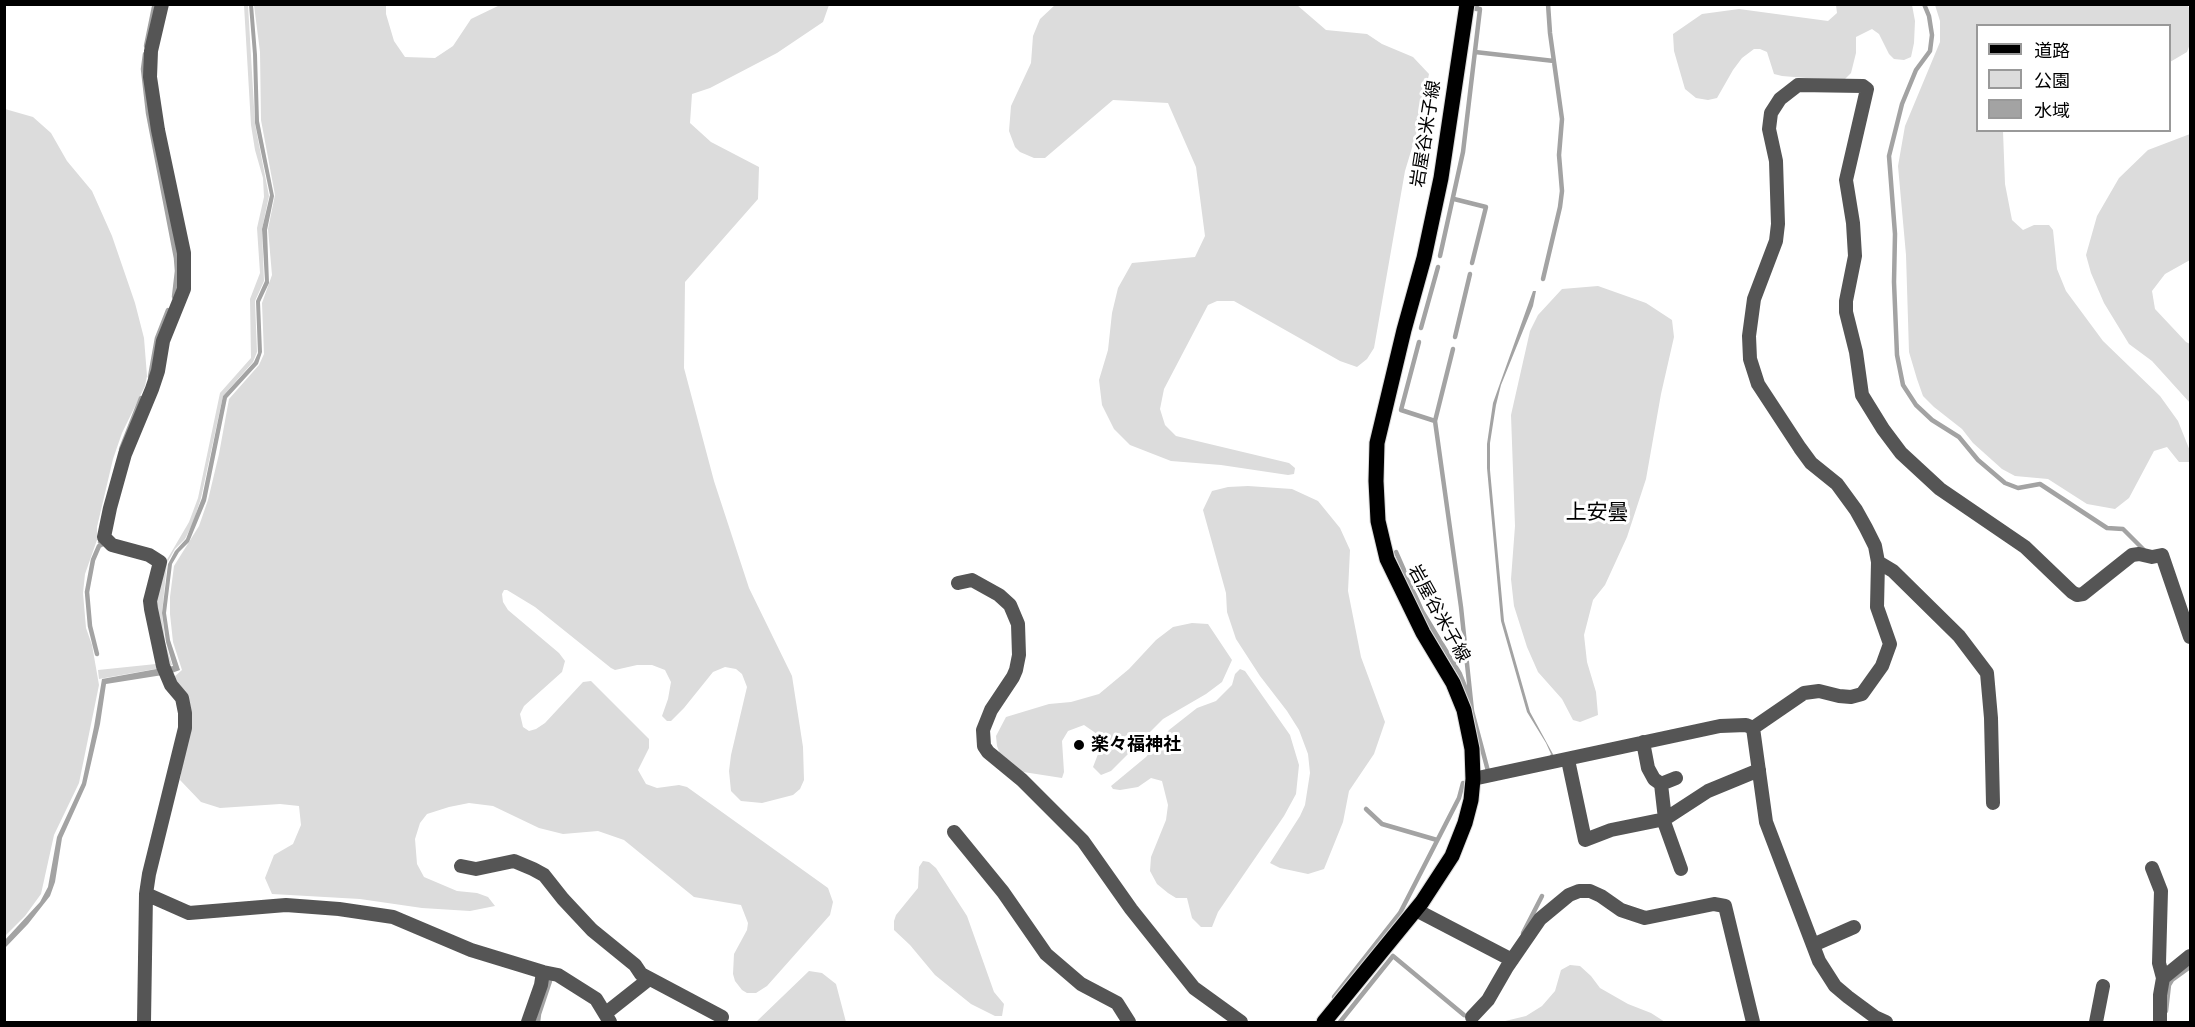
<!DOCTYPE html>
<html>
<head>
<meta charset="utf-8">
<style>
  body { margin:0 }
  #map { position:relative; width:2195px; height:1027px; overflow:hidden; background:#fff; font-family:Roboto,"Noto Sans JP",sans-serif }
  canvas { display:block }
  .frame { position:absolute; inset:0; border:6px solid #000; pointer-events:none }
  .legend { position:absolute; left:1976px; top:24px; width:195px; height:108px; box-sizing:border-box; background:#fff; border:2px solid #999; margin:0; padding:8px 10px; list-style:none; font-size:18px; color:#000 }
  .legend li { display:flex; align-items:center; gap:12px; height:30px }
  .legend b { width:30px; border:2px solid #999 }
</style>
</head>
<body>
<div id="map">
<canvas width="2195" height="1027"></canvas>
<div class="frame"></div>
<ul class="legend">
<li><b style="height:8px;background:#000"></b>道路</li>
<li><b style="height:16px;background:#dcdcdc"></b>公園</li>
<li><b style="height:16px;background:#a3a3a3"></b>水域</li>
</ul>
</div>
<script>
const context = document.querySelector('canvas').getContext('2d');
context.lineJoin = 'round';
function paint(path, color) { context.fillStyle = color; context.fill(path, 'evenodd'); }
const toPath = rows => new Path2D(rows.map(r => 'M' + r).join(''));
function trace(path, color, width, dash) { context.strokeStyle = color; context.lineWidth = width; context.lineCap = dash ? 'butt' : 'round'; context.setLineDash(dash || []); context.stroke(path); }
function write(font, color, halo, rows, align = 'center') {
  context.font = font + ' Roboto,"Noto Sans JP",sans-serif'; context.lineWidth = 6; context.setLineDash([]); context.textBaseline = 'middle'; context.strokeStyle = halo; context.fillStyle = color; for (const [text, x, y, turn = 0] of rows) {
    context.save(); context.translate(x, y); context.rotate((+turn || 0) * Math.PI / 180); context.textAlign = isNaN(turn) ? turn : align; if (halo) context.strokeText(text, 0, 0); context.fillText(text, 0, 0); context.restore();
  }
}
paint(toPath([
  [244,5,248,5,255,124,269,196,262,229,264,281,255,301,257,352,253,362,223,396,201,498,193,523,185,539,175,549,167,563,162,613,165,642,172,665,166,666,153,609,165,563,189,522,198,498,220,393,251,358,250,299,260,273,257,228,264,197,263,178,255,150,251,125],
  [254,5,386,5,386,14,394,41,405,57,435,58,453,46,471,19,500,5,829,5,823,22,777,53,710,88,692,94,690,123,711,142,759,167,758,199,685,282,684,368,714,481,749,588,792,676,803,747,804,780,800,789,793,795,762,803,741,801,731,791,729,771,731,755,747,687,742,674,736,669,725,667,713,672,684,708,671,721,667,721,662,716,668,699,671,682,665,670,652,665,637,665,615,670,611,668,535,607,507,590,504,590,502,594,503,602,508,610,559,653,565,661,562,672,524,706,520,714,523,727,529,731,536,729,545,723,583,682,591,681,649,739,649,748,638,770,646,784,657,788,679,785,687,787,828,888,833,902,830,915,767,986,756,993,747,993,742,990,735,981,733,974,734,954,747,930,748,923,741,905,694,897,624,840,598,831,563,834,539,828,493,806,469,803,449,807,427,814,420,823,415,839,417,864,424,877,457,891,477,893,488,897,495,906,470,911,422,908,360,899,272,894,265,878,274,855,293,844,301,825,299,806,280,804,220,808,201,802,180,780,189,718,174,677,182,670,173,642,170,614,170,597,174,566,199,526,208,500,219,454,229,399,259,365,264,354,262,303,272,275,268,229,275,195,261,120,260,52],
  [1055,5,1297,5,1326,30,1367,34,1382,44,1413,57,1429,74,1418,128,1405,171,1374,348,1367,359,1357,367,1340,361,1234,301,1217,301,1208,305,1164,389,1160,409,1165,425,1176,436,1289,463,1295,468,1294,474,1288,475,1221,465,1171,461,1130,445,1114,429,1102,405,1099,380,1108,350,1112,313,1118,288,1132,263,1195,257,1205,236,1196,167,1168,103,1113,100,1045,158,1034,158,1020,152,1015,147,1009,131,1011,106,1031,63,1033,36,1040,19],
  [1836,5,1912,5,1915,21,1914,43,1911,57,1904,60,1894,59,1889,54,1879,34,1872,29,1856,37,1856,53,1851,73,1843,81,1782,76,1774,74,1767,52,1760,49,1754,49,1742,58,1733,70,1717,98,1708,100,1696,98,1685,89,1674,51,1673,34,1702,14,1739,9,1828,21,1837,13],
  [1935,5,2187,4,2190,10,2190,44,2187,52,2170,62,2170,26,1978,26,1978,130,2003,131,2005,184,2012,220,2023,230,2034,225,2049,225,2053,230,2057,269,2066,291,2103,341,2160,396,2178,421,2190,451,2190,462,2179,462,2167,447,2154,451,2129,498,2115,509,2087,504,2048,479,2015,476,2002,469,1973,443,1962,429,1934,407,1923,396,1917,379,1909,352,1906,255,1898,166,1905,126,1940,42,1940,21],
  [5,109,33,117,51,133,67,161,92,191,112,236,135,303,144,338,147,376,145,386,122,433,113,459,97,527,97,540,85,574,83,593,86,628,92,645,99,685,79,783,54,835,41,894,25,916,5,936],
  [2190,134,2190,260,2165,274,2152,291,2155,309,2186,342,2190,344,2190,403,2152,361,2129,344,2104,303,2091,273,2086,255,2097,216,2119,178,2148,150],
  [1598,286,1646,303,1672,320,1674,337,1661,394,1646,479,1627,537,1605,585,1593,600,1584,635,1587,662,1596,692,1598,715,1580,722,1573,720,1562,699,1538,672,1527,647,1514,606,1511,579,1515,526,1511,415,1530,331,1538,315,1562,289],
  [1248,486,1292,489,1318,501,1340,528,1350,550,1348,591,1361,657,1385,722,1374,754,1349,791,1343,822,1324,869,1308,874,1280,868,1270,863,1300,816,1305,805,1310,773,1308,754,1299,730,1287,711,1260,676,1236,639,1227,612,1226,593,1203,510,1212,491,1228,487],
  [1192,623,1208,624,1232,660,1222,682,1206,694,1163,719,1111,771,1101,775,1093,767,1102,744,1097,734,1084,725,1068,731,1062,741,1064,772,1062,778,1017,771,1000,754,997,746,996,736,1006,717,1049,704,1071,702,1099,694,1129,669,1156,640,1173,627],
  [156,664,161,668,99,679,98,670],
  [1240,669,1245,671,1290,735,1299,765,1296,794,1284,816,1218,912,1212,927,1201,927,1192,918,1187,898,1176,898,1168,893,1157,884,1150,871,1151,857,1166,820,1168,805,1162,781,1151,778,1138,787,1120,790,1113,789,1111,786,1146,757,1169,730,1197,708,1216,701,1232,685,1235,674],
  [923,861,929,862,936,868,967,916,994,992,1004,1004,1002,1016,995,1016,971,1004,935,975,910,945,894,930,894,921,896,915,918,888,919,867],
  [1570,965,1580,966,1591,976,1600,988,1628,1004,1651,1013,1665,1022,1501,1022,1526,1016,1542,1006,1555,991,1561,970],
  [809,971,822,973,836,984,846,1022,756,1022]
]), '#dcdcdc');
paint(toPath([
  [249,5,253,5,257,55,259,121,274,196,267,230,269,283,260,302,262,352,258,364,227,398,206,501,189,542,179,552,172,564,166,613,170,640,180,670,169,674,106,684,100,724,86,785,62,838,55,882,50,896,28,924,5,948,5,940,40,902,48,887,57,837,82,783,94,727,102,679,173,666,166,642,162,613,168,564,175,551,186,539,202,498,223,396,254,362,258,353,256,301,265,281,262,229,270,195,255,123,253,54],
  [1533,291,1536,291,1533,306,1501,385,1496,405,1490,443,1490,470,1504,621,1530,712,1554,756,1549,757,1551,754,1546,743,1527,712,1501,621,1487,468,1487,444,1493,403]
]), '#a3a3a3');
trace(toPath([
  [1924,4,1929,16,1932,35,1930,51,1916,70,1902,104,1889,156,1895,234,1894,282,1897,355,1903,385,1916,405,1932,420,1959,437,1978,460,2005,483,2018,488,2040,484,2107,528,2123,529,2144,550],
  [146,46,154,7],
  [1475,52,1554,61],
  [145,54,143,69,148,113,176,258,177,271,174,297],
  [1454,199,1486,207,1472,263],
  [1440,256,1463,152,1480,9,1476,9,1477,4],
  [1543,279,1560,207,1562,191,1559,155,1562,119,1550,33,1548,4],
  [1421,328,1438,267],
  [1455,337,1470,274],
  [1419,342,1401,410,1435,421],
  [1453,349,1435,421,1461,607,1472,711,1488,771],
  [150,377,157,338,168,310],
  [121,449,141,398],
  [1396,552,1422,611,1460,674,1470,699],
  [97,654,90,626,87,592,93,560,99,546,103,544,100,542],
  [1366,809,1382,824,1437,840],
  [1523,933,1542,896],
  [1334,997,1400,913,1459,798,1463,783],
  [2166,1011,2169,985,2172,980,2190,967],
  [538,1022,539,1014,550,981],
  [1340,1022,1393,956,1464,1015]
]), '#a3a3a3', 4.5);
const major = toPath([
  [1324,1022,1422,902,1452,856,1465,823,1471,800,1473,779,1472,749,1464,710,1453,683,1423,633,1387,559,1378,521,1376,481,1377,443,1404,330,1424,258,1441,178,1467,4]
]);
trace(major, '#dbdbdb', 17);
trace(toPath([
  [1878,562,1893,571,1959,636,1987,673,1991,718,1993,803],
  [958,583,972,580,999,595,1010,605,1018,624,1019,655,1016,670,1013,677,991,710,983,730,984,746,988,752,1022,780,1083,841,1131,909,1194,988,1241,1022],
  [1753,728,1804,693,1819,691,1839,696,1851,697,1862,694,1882,666,1890,644,1877,607,1878,562,1875,546,1866,528,1856,510,1837,484,1811,463,1800,448,1758,384,1750,359,1749,336,1754,299,1776,241,1778,224,1776,161,1769,129,1771,113,1780,99,1798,85,1863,86,1867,89,1846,180,1853,223,1855,256,1846,301,1846,312,1856,352,1862,395,1883,429,1901,453,1940,489,2025,547,2072,592,2077,595,2083,594,2132,555,2139,554,2152,557,2162,555,2190,637],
  [1643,742,1648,768,1654,779,1661,784,1665,819],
  [1568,760,1585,840,1611,830,1665,819,1708,791,1759,770],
  [1473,779,1720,726,1746,725,1753,728,1766,822,1819,961,1835,986,1848,997,1875,1017,1886,1022],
  [1661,784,1676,778],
  [1663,819,1681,869],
  [954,832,1003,892,1046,954,1081,984,1117,1003,1129,1022],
  [461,866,476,869,514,861,533,869,544,875,563,899,592,930,635,965,641,974,722,1017],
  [2152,868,2161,891,2159,963,2163,978],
  [146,894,189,913,286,905,339,909,393,917,471,950,543,972,558,975,596,999,610,1022],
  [1416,910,1512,960],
  [1813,945,1854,927],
  [606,1013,649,979],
  [1472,1017,1488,1000,1507,967,1540,919,1569,895,1579,891,1590,891,1601,896,1621,910,1645,918,1714,904,1725,906,1753,1022],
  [144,1022,146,894,149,874,185,728,185,713,182,698,171,685,163,666,151,609,150,601,160,562,149,555,112,545,104,537,110,508,125,454,152,389,158,371,163,341,184,289,184,253,158,130,150,77,151,51,162,4],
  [528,1022,541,985,543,972],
  [2096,1022,2103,986],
  [2160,1022,2160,995,2163,978,2190,956]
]), '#555', 14);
trace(major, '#000', 15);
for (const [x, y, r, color] of [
  [1079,745,6,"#000"]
]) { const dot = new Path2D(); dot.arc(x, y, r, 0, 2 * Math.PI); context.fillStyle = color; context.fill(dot); trace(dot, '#fff', 2); }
write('18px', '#000', '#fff', [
  ["岩屋谷米子線",1427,134,-81],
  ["岩屋谷米子線",1438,614,61]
]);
write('bold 18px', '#000', '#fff', [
  ["楽々福神社",1091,745]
], 'left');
write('21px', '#000', '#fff', [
  ["上安曇",1597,514]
]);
</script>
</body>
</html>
